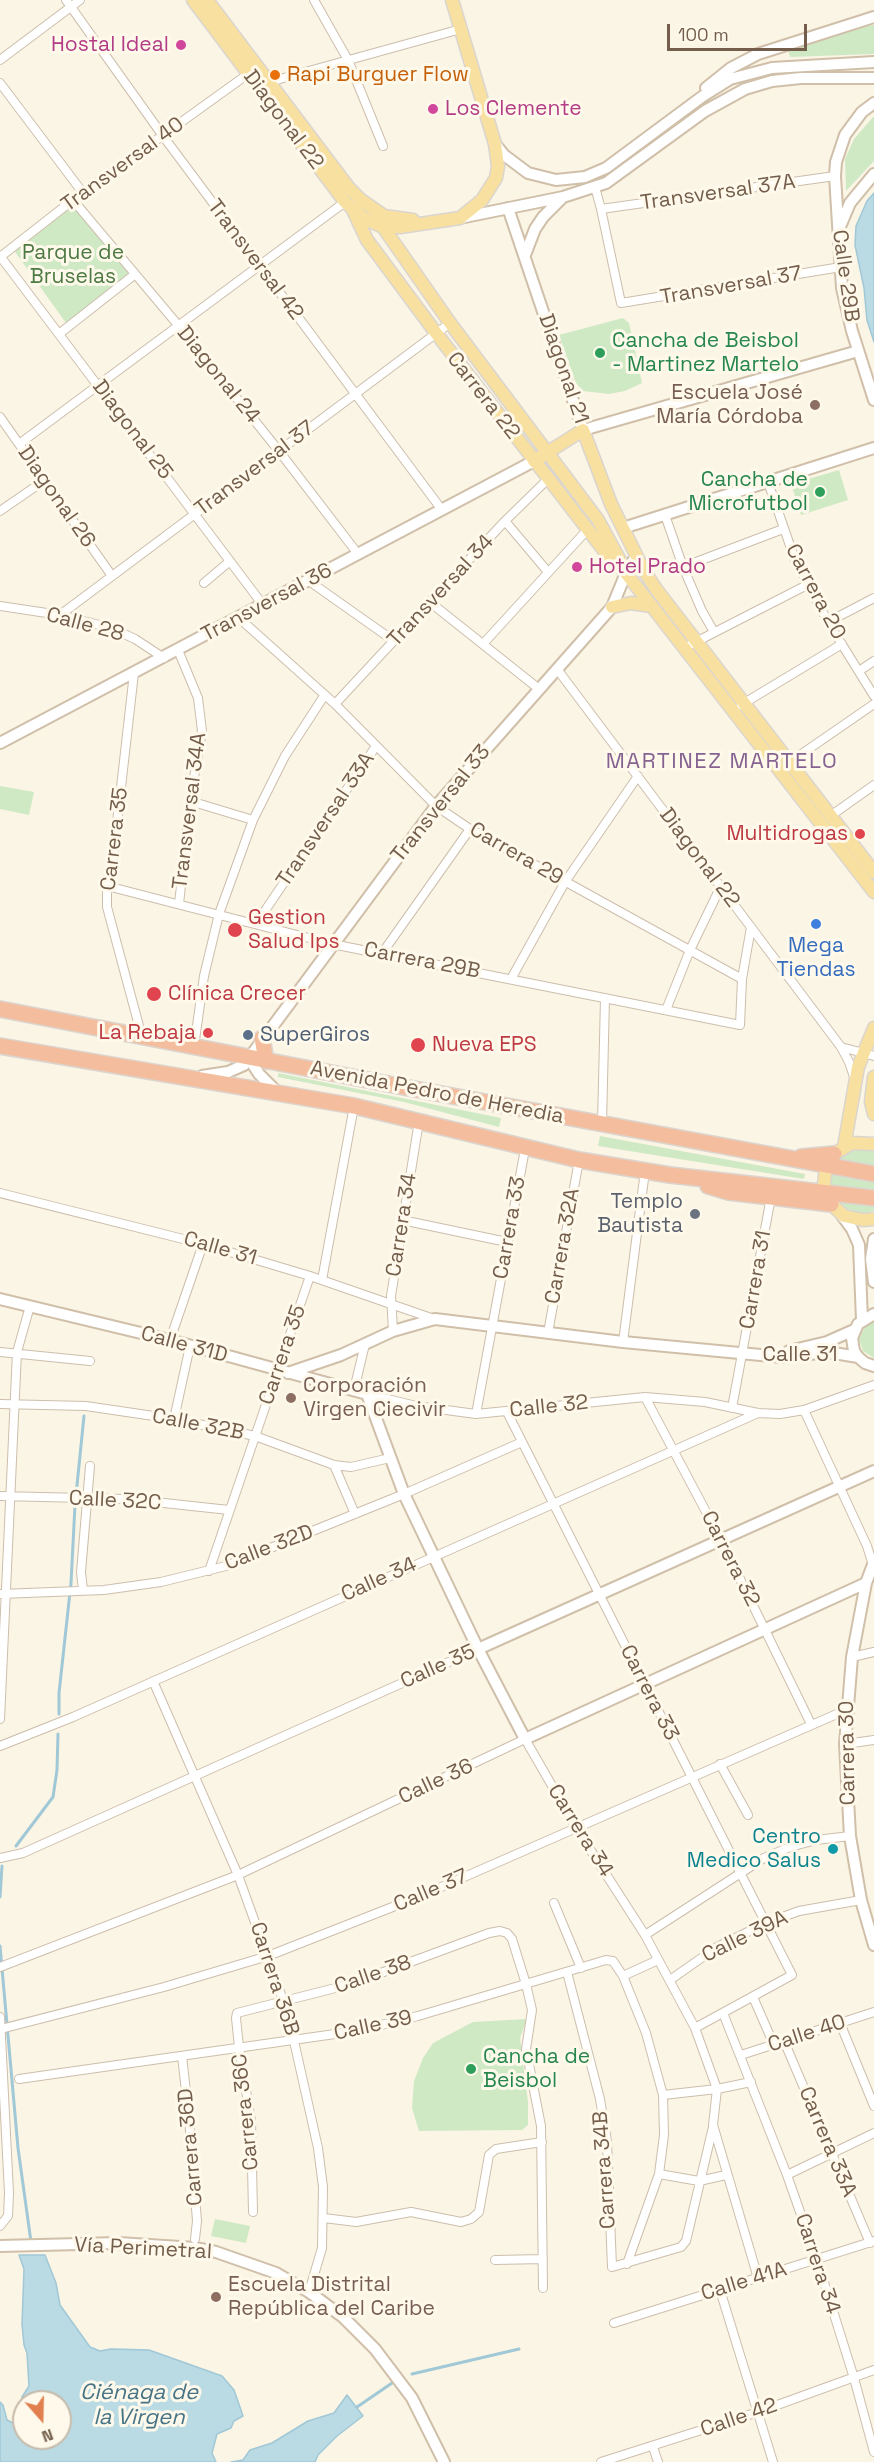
<!DOCTYPE html>
<html>
<head>
<meta charset="utf-8">
<style>
  body { margin:0 }
  #map { position:relative; width:874px; height:2462px; overflow:hidden; background:#fbf5e5; font-family:"Space Grotesk",sans-serif }
  canvas { display:block }
  .north { position:absolute; left:12px; top:2390px; width:60px; height:60px; box-sizing:border-box; background:#fef9eb; border:2px solid #c7bbab; border-radius:50%; rotate:160deg; font-size:16px; font-weight:700; line-height:24px; text-align:center; color:#745e4b }
  .north::after { content:''; display:block; margin:auto; width:21px; height:27px; background:#e1804e; clip-path:polygon(50% 0,100% 100%,50% 72%,0 100%) }
  .scale { position:absolute; left:667px; top:24px; width:140px; height:27px; box-sizing:border-box; border:3px solid #745e4b; border-top:0; padding-left:8px; font-size:18px; line-height:21px; white-space:nowrap; color:#745e4b; -webkit-text-stroke:4px #fef9eb; paint-order:stroke }
</style>
</head>
<body>
<div id="map">
<canvas width="874" height="2462"></canvas>
<div class="north">N</div>
<div class="scale">100 m</div>
</div>
<script>
const context = document.querySelector('canvas').getContext('2d');
context.lineJoin = 'round';
function paint(path, color) { context.fillStyle = color; context.fill(path, 'evenodd'); }
const toPath = rows => new Path2D(rows.map(r => 'M' + r).join(''));
function trace(path, color, width, dash) { context.strokeStyle = color; context.lineWidth = width; context.lineCap = dash ? 'butt' : 'round'; context.setLineDash(dash || []); context.stroke(path); }
function write(font, color, halo, rows, align = 'center') {
  context.font = font + ' "Space Grotesk",sans-serif'; context.lineWidth = 6; context.setLineDash([]); context.textBaseline = 'middle'; context.strokeStyle = halo; context.fillStyle = color; for (const [text, x, y, turn = 0] of rows) {
    context.save(); context.translate(x, y); context.rotate((+turn || 0) * Math.PI / 180); context.textAlign = isNaN(turn) ? turn : align; if (halo) context.strokeText(text, 0, 0); context.fillText(text, 0, 0); context.restore();
  }
}
paint(toPath([
  [874,25,874,54,790,57,788,49,863,26],
  [874,116,874,161,846,191,845,159,854,139],
  [75,205,132,271,66,323,13,249],
  [623,318,629,323,642,383,625,391,609,394,583,391,576,383,559,335],
  [839,470,848,500,801,515,791,484],
  [0,786,34,792,29,815,0,809],
  [278,1073,501,1118,499,1127,404,1102,278,1077],
  [600,1136,805,1174,804,1179,598,1146],
  [860,1149,874,1151,874,1211,862,1213,847,1209,841,1205,831,1190,831,1174,835,1164,847,1153],
  [874,1321,874,1358,863,1351,859,1339,866,1325],
  [527,2019,520,2038,528,2102,528,2125,522,2130,419,2131,412,2108,414,2081,423,2058,433,2043,473,2022],
  [215,2219,250,2226,246,2243,211,2236]
]), '#cfe9c4');
const water = toPath([
  [874,193,874,342,867,320,864,288,855,245,856,226,867,201,874,193],
  [19,2255,45,2255,56,2283,60,2305,90,2347,100,2351,111,2349,149,2350,222,2376,234,2390,243,2416,234,2421,231,2428,217,2434,212,2453,216,2462,0,2462,0,2402,3,2405,7,2420,19,2426,24,2424,24,2438,60,2438,60,2402,24,2402,24,2405,22,2397,29,2386,27,2353,24,2345,22,2324,24,2269,19,2255],
  [347,2395,363,2416,337,2436,318,2455,315,2462,231,2462,243,2460,250,2450,272,2443,308,2421,334,2413,347,2395]
]);
paint(water, '#badae4');
trace(water, '#a1c8d6', 1.5);
trace(toPath([
  [59,1714,59,1693,71,1583,75,1505,84,1416],
  [16,1846,53,1797,57,1770,58,1734],
  [0,1897,2,1866],
  [0,1946,18,2148,31,2242],
  [412,2374,519,2349],
  [357,2407,395,2381]
]), '#a1c8d6', 3);
const street = toPath([
  [66,0,163,136,442,510],
  [314,0,348,60,383,146],
  [0,60,80,0],
  [269,82,461,29],
  [0,83,83,193],
  [595,187,601,209,621,303,841,267],
  [73,200,178,325,279,451,358,554],
  [601,209,835,176],
  [0,256,263,605],
  [0,257,73,200,248,74],
  [59,334,134,275],
  [0,417,112,576],
  [19,444,345,202],
  [768,482,795,560,828,622,874,696],
  [0,511,45,480],
  [665,515,683,567],
  [505,521,548,572],
  [309,581,394,641],
  [204,583,230,561],
  [431,603,539,689],
  [0,606,60,615,111,628,135,639,164,658],
  [60,615,450,323],
  [239,618,335,704,436,806,470,829,742,979],
  [828,622,874,598],
  [714,632,702,611,683,567,783,529],
  [483,644,588,529],
  [684,648,807,585],
  [178,650,198,698,202,731,190,801,179,904],
  [557,669,841,1047,849,1062,854,1077],
  [859,671,874,661],
  [134,673,114,849,107,886,107,907,142,1037],
  [335,704,505,521,548,479],
  [741,705,842,644],
  [787,764,874,704],
  [190,801,253,820],
  [829,817,874,785],
  [107,886,332,944,740,1025,742,979,751,927],
  [256,924,376,746],
  [383,952,470,829],
  [511,979,565,882,638,776],
  [666,1010,690,950,721,886],
  [194,1047,204,976,219,914,253,820,285,756,324,696],
  [841,1047,874,1056],
  [602,1124,605,998],
  [0,1193,203,1244,310,1276,434,1319],
  [402,1220,507,1242],
  [322,1280,354,1106],
  [393,1331,391,1296,419,1121],
  [548,1333,579,1160],
  [170,1340,203,1244],
  [623,1342,645,1171],
  [0,1352,90,1361],
  [354,1390,365,1344],
  [367,1394,416,1406,476,1414,645,1397,705,1402,758,1413,780,1414,804,1410,874,1385],
  [645,1397,721,1540,811,1724],
  [0,1404,86,1406,174,1419,255,1436,334,1465,351,1467,390,1458],
  [732,1408,771,1197],
  [804,1410,867,1546,873,1565],
  [507,1412,792,1975,695,2028],
  [476,1414,525,1149],
  [174,1419,190,1346],
  [334,1465,355,1514],
  [0,1496,127,1499,229,1510],
  [209,1571,310,1276],
  [83,1590,81,1572,90,1466],
  [0,1594,104,1590,161,1582,226,1566,404,1494,522,1442],
  [852,1657,874,1652],
  [153,1681,238,1875,284,2003,294,2041,318,2148,323,2187,322,2248,309,2292],
  [0,1719,17,1352,30,1306],
  [845,1744,874,1740],
  [0,1746,73,1717,758,1413],
  [720,1764,748,1815],
  [0,1858,23,1853,478,1649],
  [554,1903,581,1968],
  [645,1935,764,1858,790,1847,816,1840,850,1836],
  [0,1967,238,1875,525,1739,577,1829,645,1935,695,2028,717,2089,713,2125,758,2278],
  [567,1972,600,2099,607,2141,612,2267,681,2247,686,2241,713,2127],
  [623,1976,658,1960],
  [670,1980,717,1947,766,1923,799,1911,861,1900],
  [753,1997,774,2045],
  [723,2013,787,2175,817,2260,854,2378,874,2452],
  [0,2017,9,2193,8,2216,0,2226],
  [840,2023,874,2106],
  [1,2029,164,1987,268,1956,423,1895,846,1710],
  [784,2041,870,2243],
  [741,2055,874,2012],
  [182,2056,189,2118,197,2221,195,2239],
  [19,2079,356,2031,418,2016,606,1960,613,1961,623,1976,646,2033,663,2095,664,2135,659,2174,627,2264],
  [663,2095,717,2089,751,2082],
  [659,2174,699,2181,726,2175],
  [787,2175,874,2133],
  [253,2212,251,2121,239,2047,236,2018,237,2013,351,1984,489,1933,500,1931,507,1933,512,1939,526,1984,532,2010,526,2049,541,2126,543,2288],
  [324,2218,356,2222,411,2212,461,2222,471,2219,479,2212,489,2155,496,2149,542,2142],
  [495,2260,543,2259],
  [720,2290,773,2462],
  [614,2323,874,2241],
  [653,2447,658,2462],
  [601,2462,758,2412,874,2370]
]);
const secondary = toPath([
  [706,88,731,68,758,54,874,17],
  [874,103,862,112,845,135,836,162,835,176,842,288,852,331,874,400],
  [495,144,504,155,528,173,556,180,585,177,606,168,703,96,730,79,772,68,874,62],
  [508,208,583,430,858,351],
  [460,218,563,197,606,183,705,111,745,89,772,81,801,78,874,78],
  [839,229,850,203,874,174],
  [525,255,535,229,543,217,561,199],
  [623,528,874,448],
  [0,743,534,461],
  [248,1057,259,1074,278,1093],
  [202,1076,228,1072,244,1065,436,806,612,607,626,573,636,556],
  [841,1214,852,1229,859,1245,862,1320],
  [874,1239,871,1259,874,1282],
  [0,1299,170,1340,367,1394,404,1494,478,1649,525,1739,866,1583],
  [874,1314,858,1324,852,1338,854,1351,858,1357,865,1363,874,1366],
  [789,1351,827,1342,854,1330],
  [288,1373,341,1355,393,1331,435,1319,623,1342,782,1357,828,1352,858,1357],
  [874,1562,866,1583,852,1657,845,1744,850,1836,861,1900,874,1945],
  [478,1649,874,1471],
  [0,2246,119,2243,195,2248,216,2252,276,2273,309,2292,343,2317,375,2349,412,2398,444,2462]
]);
const primary = toPath([
  [193,0,345,202,364,218,383,227,400,227,460,218,482,200,496,178,498,166,495,144,452,0],
  [207,0,349,188,361,200,384,216,413,220],
  [353,210,367,240,436,333,606,553,626,573,874,892],
  [383,227,450,323,598,520,623,566],
  [534,461,583,430,611,504,643,569,656,589,874,872],
  [612,607,631,603,651,606],
  [874,1077,871,1102,874,1114],
  [874,1144,852,1143,834,1154,826,1167,824,1184,831,1204,844,1216,863,1220,874,1219],
  [844,1147,858,1067,874,1028]
]);
const highway = toPath([
  [0,1009,409,1088,874,1174],
  [262,1038,266,1061],
  [0,1046,354,1106,579,1160,670,1175,874,1198],
  [801,1157,834,1154],
  [708,1186,728,1192,831,1204]
]);
trace(street, '#cdbeac', 10);
trace(secondary, '#d0bfa9', 14);
trace(primary, '#dbd5d0', 15);
trace(highway, '#dbd5d0', 18);
trace(street, '#fff', 8);
trace(secondary, '#fff', 10);
trace(primary, '#f8e1a0', 12);
trace(highway, '#f4be9e', 15);
for (const [x, y, r, color] of [
  [181,45,6,"#d1479c"],
  [275,75,6,"#e8710a"],
  [433,109,6,"#d1479c"],
  [600,353,6,"#2e9e5b"],
  [815,405,6,"#8d6e63"],
  [820,492,6,"#2e9e5b"],
  [577,567,6,"#d1479c"],
  [860,834,6,"#e0444e"],
  [816,924,6,"#3f7fe0"],
  [235,930,8,"#e0444e"],
  [154,994,8,"#e0444e"],
  [208,1033,6,"#e0444e"],
  [248,1035,6,"#5c6f8a"],
  [418,1045,8,"#e0444e"],
  [695,1214,6,"#6b7280"],
  [291,1398,6,"#8d6e63"],
  [833,1849,6,"#0f9aa8"],
  [471,2069,6,"#2e9e5b"],
  [216,2297,6,"#8d6e63"]
]) { const dot = new Path2D(); dot.arc(x, y, r, 0, 2 * Math.PI); context.fillStyle = color; context.fill(dot); trace(dot, '#fef9eb', 2); }
write('21px', '#b23c85', '#fef9eb', [
  ["Hostal Ideal",169,45,"right"],
  ["Los Clemente",445,109],
  ["Hotel Prado",589,567]
], 'left');
write('21px', '#c56008', '#fef9eb', [
  ["Rapi Burguer Flow",287,75]
], 'left');
write('21px', '#745e4b', '#fef9eb', [
  ["Diagonal 22",283,120,53],
  ["Transversal 40",123,165,-36],
  ["Transversal 37A",718,193,-8],
  ["Transversal 42",255,260,53],
  ["Calle 29B",845,276,82],
  ["Transversal 37",731,286,-10],
  ["Diagonal 21",563,369,71],
  ["Diagonal 24",218,375,51],
  ["Carrera 22",483,396,52],
  ["Diagonal 25",132,430,53],
  ["Transversal 37",255,469,-37],
  ["Diagonal 26",56,497,55],
  ["Transversal 34",441,591,-47],
  ["Carrera 20",815,592,62],
  ["Transversal 36",267,603,-28],
  ["Calle 28",85,625,15],
  ["Transversal 33",441,804,-51],
  ["Transversal 34A",190,811,-83],
  ["Transversal 33A",326,820,-56],
  ["Carrera 35",115,839,-83],
  ["Carrera 29",516,854,30],
  ["Diagonal 22",699,858,53],
  ["Carrera 29B",422,961,11],
  ["Avenida Pedro de Heredia",437,1093,11],
  ["Carrera 34",402,1225,-81],
  ["Carrera 33",510,1228,-80],
  ["Carrera 32A",563,1246,-80],
  ["Calle 31",220,1249,16],
  ["Carrera 31",756,1280,-80],
  ["Calle 31D",184,1345,15],
  ["Carrera 35",283,1355,-71],
  ["Calle 31",800,1355],
  ["Calle 32",549,1407,-6],
  ["Calle 32B",198,1425,11],
  ["Calle 32C",115,1501,3],
  ["Calle 32D",269,1548,-21],
  ["Carrera 32",730,1559,63],
  ["Calle 34",379,1580,-24],
  ["Calle 35",438,1667,-24],
  ["Carrera 33",649,1693,63],
  ["Carrera 30",848,1753,-91],
  ["Calle 36",436,1782,-25],
  ["Carrera 34",580,1831,58],
  ["Calle 37",431,1891,-23],
  ["Calle 39A",745,1937,-26],
  ["Calle 38",373,1975,-19],
  ["Carrera 36B",274,1979,72],
  ["Calle 39",373,2026,-12],
  ["Calle 40",807,2034,-18],
  ["Carrera 36C",246,2112,-96],
  ["Carrera 33A",827,2142,67],
  ["Carrera 36D",191,2147,-95],
  ["Carrera 34B",605,2170,-94],
  ["Vía Perimetral",143,2249,3],
  ["Carrera 34",817,2264,72],
  ["Calle 41A",744,2282,-17],
  ["Calle 42",739,2418,-19]
]);
write('21px', '#4d7943', '#fef9eb', [
  ["Parque de",73,253],
  ["Bruselas",73,277]
]);
write('21px', '#27864d', '#fef9eb', [
  ["Cancha de Beisbol",612,341],
  ["- Martinez Martelo",612,365],
  ["Cancha de",808,480,"right"],
  ["Microfutbol",808,504,"right"],
  ["Cancha de",483,2057],
  ["Beisbol",483,2081]
], 'left');
write('21px', '#785e54', '#fef9eb', [
  ["Escuela José",803,393,"right"],
  ["María Córdoba",803,417,"right"],
  ["Corporación",303,1386],
  ["Virgen Ciecivir",303,1410],
  ["Escuela Distrital",228,2285],
  ["República del Caribe",228,2309]
], 'left');
write('21px', '#be3a42', '#fef9eb', [
  ["Multidrogas",848,834,"right"],
  ["Gestion",248,918],
  ["Salud Ips",248,942],
  ["Clínica Crecer",168,994],
  ["La Rebaja",196,1033,"right"],
  ["Nueva EPS",432,1045]
], 'left');
write('21px', '#366cbe', '#fef9eb', [
  ["Mega",816,946],
  ["Tiendas",816,970]
]);
write('21px', '#4e5e75', '#fef9eb', [
  ["SuperGiros",260,1035]
], 'left');
write('21px', '#5b616d', '#fef9eb', [
  ["Templo",683,1202],
  ["Bautista",683,1226]
], 'right');
write('21px', '#0d838f', '#fef9eb', [
  ["Centro",821,1837],
  ["Medico Salus",821,1861]
], 'right');
context.letterSpacing = '1.5px';
write('22px', '#866390', '#fef9eb', [
  ["MARTINEZ MARTELO",722,762]
]);
context.letterSpacing = '0px';
write('italic 22px', '#467486', '#fef9eb', [
  ["Ciénaga de",139,2393],
  ["la Virgen",139,2418]
]);
</script>
</body>
</html>
